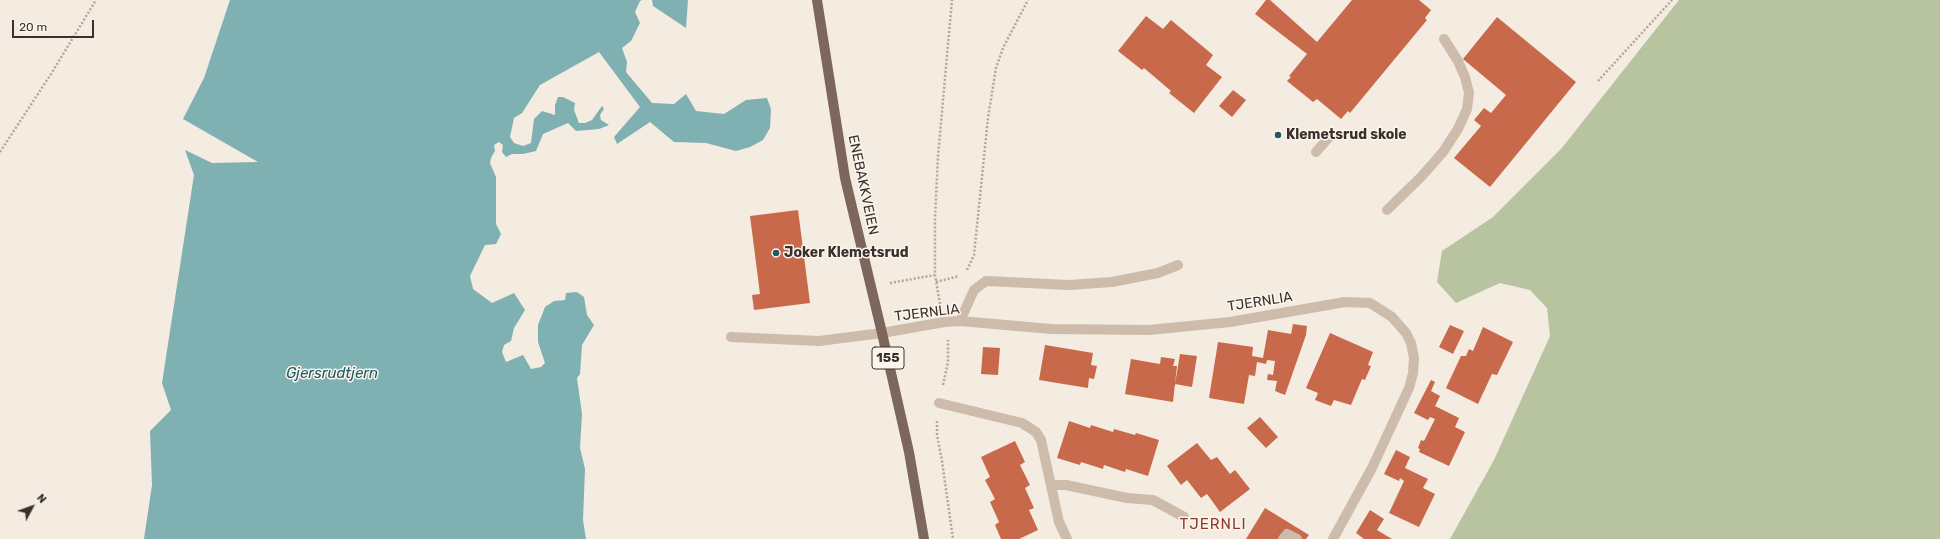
<!DOCTYPE html>
<html>
<head>
<meta charset="utf-8">
<style>
  body { margin:0 }
  #map { position:relative; width:1940px; height:539px; overflow:hidden; background:#f4ebe1; font-family:Rubik,sans-serif }
  canvas { display:block }
  .north { position:absolute; left:12px; top:487px; width:40px; height:40px; -webkit-text-stroke:3px #fbf5ee; paint-order:stroke; rotate:49deg; font-size:11px; font-weight:700; line-height:16px; text-align:center; color:#3b302b }
  .north::after { content:''; display:block; margin:auto; width:14px; height:18px; background:#3b302b; clip-path:polygon(50% 0,100% 100%,50% 72%,0 100%) }
  .scale { position:absolute; left:12px; top:20px; width:82px; height:18px; box-sizing:border-box; border:2px solid #3b302b; border-top:0; padding-left:5px; font-size:12px; line-height:14px; white-space:nowrap; color:#3b302b; -webkit-text-stroke:3px #fbf5ee; paint-order:stroke }
</style>
</head>
<body>
<div id="map">
<canvas width="1940" height="539"></canvas>
<div class="north">N</div>
<div class="scale">20 m</div>
</div>
<script>
const context = document.querySelector('canvas').getContext('2d');
context.lineJoin = 'round';
function paint(path, color) { context.fillStyle = color; context.fill(path, 'evenodd'); }
const toPath = rows => new Path2D(rows.map(r => 'M' + r).join(''));
function trace(path, color, width, dash) { context.strokeStyle = color; context.lineWidth = width; context.lineCap = dash ? 'butt' : 'round'; context.setLineDash(dash || []); context.stroke(path); }
function write(font, color, halo, rows, align = 'center') {
  context.font = font + ' Rubik,sans-serif'; context.lineWidth = 3; context.setLineDash([]); context.textBaseline = 'middle'; context.strokeStyle = halo; context.fillStyle = color; for (const [text, x, y, turn = 0] of rows) {
    context.save(); context.translate(x, y); context.rotate((+turn || 0) * Math.PI / 180); context.textAlign = isNaN(turn) ? turn : align; if (halo) context.strokeText(text, 0, 0); context.fillText(text, 0, 0); context.restore();
  }
}
paint(toPath([
  [1679,0,1940,0,1940,539,1450,539,1494,460,1550,336,1547,308,1530,290,1500,283,1456,303,1437,282,1442,251,1493,217,1561,149]
]), '#b8c4a0');
paint(toPath([
  [230,0,642,0,640,1,635,12,640,23,631,41,622,48,627,62,626,72,652,103,674,104,686,94,696,111,724,114,746,100,767,98,771,109,770,128,763,140,750,147,736,151,706,143,674,142,650,122,617,144,614,137,640,107,599,52,540,85,522,113,514,118,510,137,514,143,523,146,531,143,534,119,542,111,555,115,555,105,558,97,563,97,575,103,574,110,579,123,585,123,592,120,602,106,604,109,600,115,601,120,609,125,599,129,576,131,568,123,543,134,536,151,523,154,512,154,506,157,502,152,503,145,499,142,494,145,495,151,491,158,490,163,496,177,496,224,501,234,496,244,485,245,470,276,473,289,492,303,514,293,525,310,514,328,511,341,504,345,502,352,506,362,523,355,531,369,541,367,545,363,538,342,538,325,545,307,554,301,565,300,566,293,577,292,584,297,587,315,594,325,582,345,580,374,577,378,582,414,580,448,585,469,583,520,586,539,144,539,152,485,150,431,171,410,162,383,194,175,185,150,212,163,258,162,183,119,204,78],
  [652,0,688,0,686,28,653,6]
]), '#7fb0b2');
paint(toPath([
  [1266,0,1270,0,1317,42,1352,0,1419,0,1431,10,1425,18,1427,20,1350,113,1348,111,1341,119,1317,99,1313,102,1287,81,1291,77,1289,76,1307,54,1255,14],
  [1146,16,1163,29,1171,20,1213,55,1206,65,1222,77,1194,113,1169,93,1171,91,1144,68,1142,70,1118,51],
  [1497,17,1576,82,1490,187,1454,158,1481,126,1474,120,1484,108,1491,113,1506,95,1463,59],
  [1233,90,1246,100,1232,117,1219,106],
  [798,210,810,303,754,310,752,295,760,294,750,216],
  [1293,324,1307,326,1306,335,1285,395,1275,391,1277,381,1267,380,1268,374,1273,375,1275,361,1267,360,1266,364,1257,362,1255,376,1249,375,1244,404,1209,398,1218,342,1253,347,1252,356,1263,358,1268,330,1291,334],
  [1450,325,1464,331,1453,354,1439,347],
  [1483,327,1513,342,1497,375,1492,374,1478,404,1446,388,1461,356,1466,356,1469,349,1473,351],
  [1330,333,1373,352,1368,365,1371,366,1365,380,1362,379,1351,405,1334,400,1331,406,1315,400,1318,393,1306,388],
  [1045,345,1093,353,1091,365,1097,366,1094,379,1089,378,1088,388,1039,380],
  [983,347,1000,348,998,375,981,374],
  [1180,354,1197,356,1192,387,1175,384],
  [1161,357,1175,359,1173,366,1177,366,1173,402,1125,394,1131,359,1160,364],
  [1431,380,1435,382,1431,391,1440,396,1435,406,1459,418,1455,427,1465,432,1449,466,1419,452,1420,449,1418,448,1421,440,1424,441,1435,419,1430,417,1428,420,1414,413],
  [1260,417,1278,437,1266,448,1247,428],
  [1069,421,1090,428,1091,425,1113,432,1114,429,1135,435,1136,433,1159,440,1148,476,1126,469,1125,472,1104,465,1103,469,1081,462,1080,465,1057,458],
  [1015,441,1025,462,1020,465,1030,485,1025,488,1034,508,1029,510,1038,530,1019,539,1001,539,995,525,999,522,990,502,995,499,985,480,990,477,981,457],
  [1197,443,1211,460,1217,457,1230,474,1235,470,1250,489,1220,512,1207,494,1201,498,1187,480,1181,485,1167,466],
  [1396,450,1410,457,1405,468,1428,479,1423,488,1435,494,1419,527,1389,513,1404,481,1400,478,1399,481,1384,474],
  [1265,508,1309,535,1306,539,1246,539],
  [1370,510,1384,519,1377,530,1392,539,1364,539,1356,533]
]), '#c8694b');
trace(toPath([
  [1598,81,1672,0],
  [0,152,51,74,96,0],
  [967,270,974,255,988,118,996,68,1003,48,1028,0],
  [936,282,959,276],
  [890,283,935,275],
  [940,304,935,275,935,218,938,156,952,0],
  [943,385,948,362,948,340],
  [937,421,937,435,942,461,953,539]
]), '#b9a596', 2.5, [2, 2]);
trace(toPath([
  [1316,152,1331,135],
  [1387,210,1421,177,1443,152,1458,129,1467,109,1469,93,1465,77,1458,61,1444,39],
  [960,321,974,290,986,281,1069,285,1112,282,1158,273,1178,265],
  [731,337,819,341,882,333,944,322,960,321,1051,329,1149,330,1230,322,1345,302,1370,303,1392,317,1406,333,1411,343,1414,358,1413,373,1409,388,1372,468,1333,539],
  [939,403,1022,423,1036,432,1041,440,1059,522,1067,539],
  [1052,485,1066,485,1127,498,1153,500,1184,517],
  [1283,539,1287,534,1297,539]
]), '#cdbbac', 10);
trace(toPath([
  [817,0,845,178,882,333,909,452,924,539]
]), '#7d675c', 10);
for (const [x, y, r, color] of [
  [1278,135,4,"#1f5a5e"],
  [776,253,4,"#1f5a5e"]
]) { const dot = new Path2D(); dot.arc(x, y, r, 0, 2 * Math.PI); context.fillStyle = color; context.fill(dot); trace(dot, '#fbf5ee', 1.5); }
for (const [x, y, w] of [
  [888,358,32]
]) { const box = new Path2D(); box.roundRect(x - w / 2, y - 11, w, 22, 3); context.fillStyle = '#fbf5ee'; context.fill(box); trace(box, '#3b302b', 1); }
write('bold 13px', '#3b302b', null, [
  ["155",888,358]
]);
write('bold 14px', '#3b302b', '#fbf5ee', [
  ["Klemetsrud skole",1286,135],
  ["Joker Klemetsrud",784,253]
], 'left');
write('14px', '#3b302b', '#fbf5ee', [
  ["ENEBAKKVEIEN",863,185,78],
  ["TJERNLIA",1260,302,-9],
  ["TJERNLIA",927,313,-7]
]);
write('italic 15px', '#1f5a5e', '#fbf5ee', [
  ["Gjersrudtjern",332,374]
]);
context.letterSpacing = '1px';
write('15px', '#8c3b22', '#fbf5ee', [
  ["TJERNLI",1213,525]
]);
context.letterSpacing = '0px';
</script>
</body>
</html>
